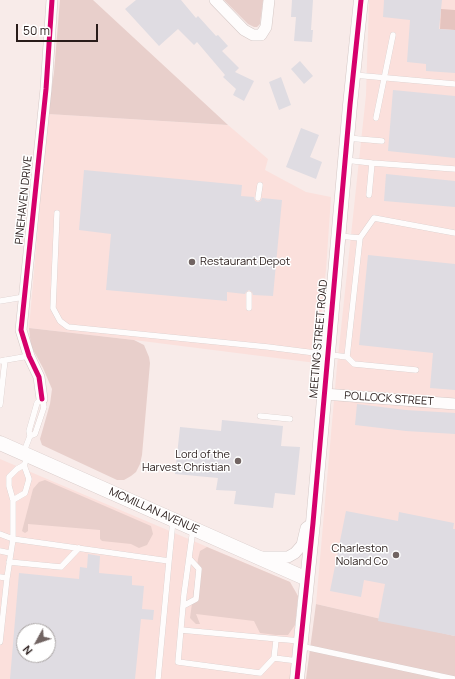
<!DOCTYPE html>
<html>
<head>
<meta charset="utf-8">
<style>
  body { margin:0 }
  #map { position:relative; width:455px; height:679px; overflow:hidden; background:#f8ebe9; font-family:Manrope,sans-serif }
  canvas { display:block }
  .north { position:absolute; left:16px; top:623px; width:40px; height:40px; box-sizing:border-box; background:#fff; border:1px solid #a9a4a3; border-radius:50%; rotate:230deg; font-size:11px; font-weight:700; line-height:16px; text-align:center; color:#291c1a }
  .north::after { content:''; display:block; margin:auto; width:14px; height:18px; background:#716462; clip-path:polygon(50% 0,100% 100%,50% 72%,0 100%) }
  .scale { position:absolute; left:16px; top:24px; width:82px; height:18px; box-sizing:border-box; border:2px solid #291c1a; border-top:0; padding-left:5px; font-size:12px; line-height:14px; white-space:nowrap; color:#291c1a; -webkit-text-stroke:3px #fff; paint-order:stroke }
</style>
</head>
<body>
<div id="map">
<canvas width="455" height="679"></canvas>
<div class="north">N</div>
<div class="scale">50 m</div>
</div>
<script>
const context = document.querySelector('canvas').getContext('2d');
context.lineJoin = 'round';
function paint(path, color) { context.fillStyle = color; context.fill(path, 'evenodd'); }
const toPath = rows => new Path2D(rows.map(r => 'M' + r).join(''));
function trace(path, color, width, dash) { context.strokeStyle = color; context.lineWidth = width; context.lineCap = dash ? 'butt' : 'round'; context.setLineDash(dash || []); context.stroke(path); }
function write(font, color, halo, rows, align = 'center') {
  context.font = font + ' Manrope,sans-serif'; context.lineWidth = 3; context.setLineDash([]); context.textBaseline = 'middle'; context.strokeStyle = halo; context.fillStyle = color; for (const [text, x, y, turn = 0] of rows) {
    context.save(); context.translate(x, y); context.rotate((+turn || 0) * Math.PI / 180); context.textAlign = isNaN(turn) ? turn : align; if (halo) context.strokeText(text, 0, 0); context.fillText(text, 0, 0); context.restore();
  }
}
paint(toPath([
  [369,0,455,0,455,636,316,604,337,366,366,95],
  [48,114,228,125,268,159,265,170,306,192,331,197,326,270,316,363,134,340,29,328],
  [0,459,290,582,298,596,290,679,0,679],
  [24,631,48,631,48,655,24,655]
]), '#fbe0dc');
paint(toPath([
  [60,0,93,0,228,125,48,114,54,72],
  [224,0,263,0,260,24,257,27,254,27,248,24],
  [29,328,134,340,144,345,149,357,150,363,142,455,140,464,136,472,131,476,124,480,117,480,42,445,40,439,50,404,52,389,43,368,31,346],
  [45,480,151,526,153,534,147,545,139,548,131,544,102,541,100,539,100,530,28,524,28,531,25,533,22,531,33,489,39,482],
  [207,547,290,582,298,596,295,625,288,635,276,635,260,633,254,621,196,614,200,624,196,624,190,618,198,559,200,551],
  [316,604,455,636,455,679,306,679]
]), '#e8cfcb');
paint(toPath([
  [441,9,455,10,455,30,440,29]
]), '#e5c4bf');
paint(toPath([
  [136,0,181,0,196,18,198,16,216,36,218,35,228,46,222,51,239,68,235,72,254,81,244,101,233,95,236,89,223,77,225,75,197,42,194,45,178,29,159,46,125,9],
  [292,0,313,0,311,30,313,30,312,42,294,41,296,17,291,17],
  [384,0,442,0,439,29,455,30,455,73,426,71,426,64,407,62,410,20,383,17],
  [300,61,313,76,304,84,291,69],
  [281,77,291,105,279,110,269,82],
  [393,90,455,96,455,158,388,151],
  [301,128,319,135,310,157,322,162,316,179,286,167],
  [84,170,242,185,241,196,254,197,255,201,258,202,261,201,262,198,282,200,273,296,253,295,252,292,249,290,246,292,245,294,227,292,227,301,106,290,111,234,79,230],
  [386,174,455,181,455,207,384,201],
  [368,255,455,264,455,390,430,388,433,353,359,345],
  [357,404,406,410,455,413,455,434,406,431,355,425],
  [222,420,283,426,281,446,300,447,295,495,275,493,273,508,234,504,236,491,216,490,218,478,175,474,180,427,221,431],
  [346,511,398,521,399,512,454,523,453,529,455,529,455,636,378,621,385,584,364,580,361,597,330,591],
  [88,554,100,556,99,573,132,576,132,585,144,586,142,609,154,610,153,620,141,619,135,679,10,679,19,573,79,579,80,567,87,568],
  [24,631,48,631,48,655,24,655]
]), '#dfdce2');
const service = toPath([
  [354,75,455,84],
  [376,118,393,35],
  [347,138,382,141],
  [345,160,372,163,369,195],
  [372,163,455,169],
  [258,198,260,185],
  [57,213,53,308,60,321,68,327,268,347,347,357,354,364,416,370],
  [339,236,360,238],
  [0,301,24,297],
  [249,308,249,294],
  [347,357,360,238,374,218,455,233],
  [0,361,29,356],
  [0,405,5,360],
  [260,416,290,419],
  [23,454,30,436,29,431,37,403,42,399,44,407,35,434,30,436],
  [13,500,25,493,29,479,24,465,25,463],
  [193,529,184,594,178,662,260,673,274,658,298,661],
  [0,534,13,539,169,561,173,520],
  [0,551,10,553],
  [9,562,61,567,79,548],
  [0,577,7,578],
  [183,606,196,599,199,569,189,558],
  [181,630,300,641],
  [0,642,7,578,13,539,13,500,9,486,9,477,17,469,24,465],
  [300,646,454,679],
  [274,658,276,640],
  [158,679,169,561]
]);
const minor = toPath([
  [215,0,244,30,253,35,261,35,266,27,269,0],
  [324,394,455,404],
  [42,399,39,377,29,356,21,330,46,89,52,0],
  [262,557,288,557,295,553,302,545,306,528,313,523]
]);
const tertiary = toPath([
  [0,443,307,579],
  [297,679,313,523,350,105,361,0]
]);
trace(service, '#d5c8c6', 6);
trace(minor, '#d5c8c6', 12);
trace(tertiary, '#d5c8c6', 15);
trace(service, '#fefcfc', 5.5);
trace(minor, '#fefcfc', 11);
trace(tertiary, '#fefcfc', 14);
trace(toPath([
  [42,399,39,377,29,356,21,330,46,89,52,0],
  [297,679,313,523,350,105,361,0]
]), '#d6006c', 5);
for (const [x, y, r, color] of [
  [192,262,4,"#716462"],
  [238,461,4,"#716462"],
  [396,555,4,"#716462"]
]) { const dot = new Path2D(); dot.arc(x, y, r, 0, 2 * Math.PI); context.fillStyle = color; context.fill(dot); trace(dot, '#fff', 1.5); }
write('11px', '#291c1a', '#fff', [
  ["PINEHAVEN DRIVE",24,200,-84],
  ["MEETING STREET ROAD",319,339,-85],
  ["POLLOCK STREET",389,399,4],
  ["MCMILLAN AVENUE",154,511,24]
]);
write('11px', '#291c1a', '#fff', [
  ["Restaurant Depot",200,262,"left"],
  ["Lord of the",230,455],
  ["Harvest Christian",230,468],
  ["Charleston",388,549],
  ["Noland Co",388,562]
], 'right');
</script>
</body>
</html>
